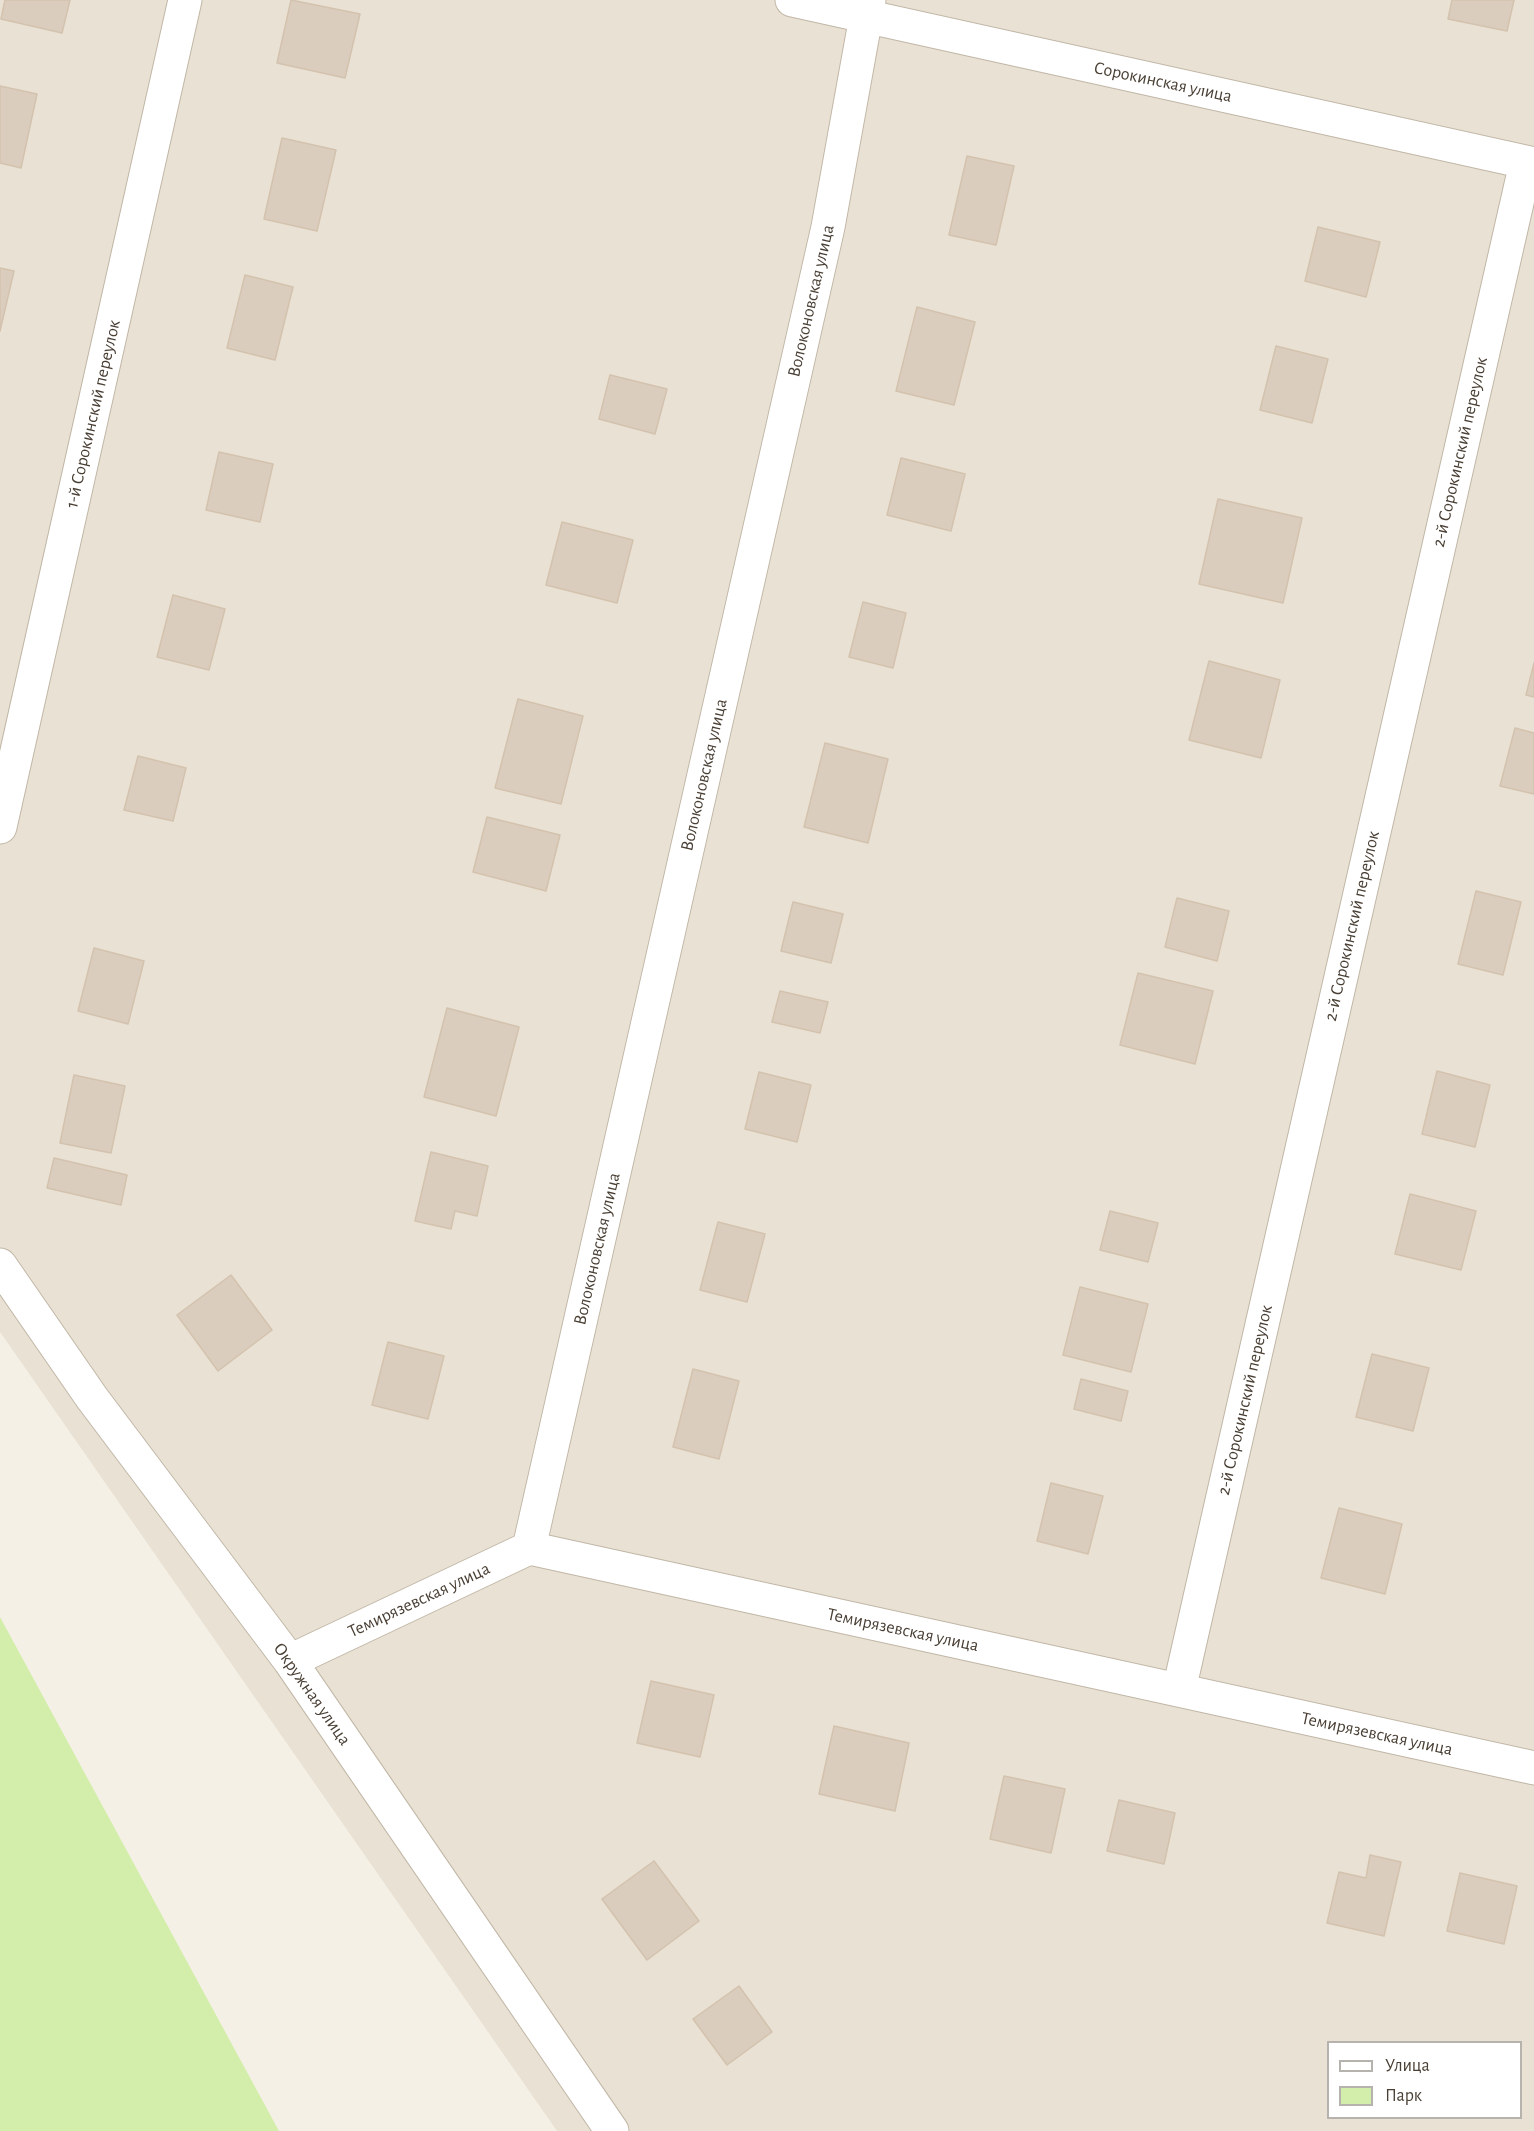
<!DOCTYPE html>
<html>
<head>
<meta charset="utf-8">
<style>
  body { margin:0 }
  #map { position:relative; width:1534px; height:2131px; overflow:hidden; background:#f5f0e6; font-family:"Alegreya Sans",sans-serif }
  canvas { display:block }
  .legend { position:absolute; left:1327px; top:2041px; width:195px; height:78px; box-sizing:border-box; background:#fff; border:2px solid #b6b2ae; margin:0; padding:8px 10px; list-style:none; font-size:18px; color:#493f34 }
  .legend li { display:flex; align-items:center; gap:12px; height:30px }
  .legend b { width:30px; border:2px solid #b6b2ae }
</style>
</head>
<body>
<div id="map">
<canvas width="1534" height="2131"></canvas>
<ul class="legend">
<li><b style="height:8px;background:#fff"></b>Улица</li>
<li><b style="height:16px;background:#d3eeaa"></b>Парк</li>
</ul>
</div>
<script>
const context = document.querySelector('canvas').getContext('2d');
context.lineJoin = 'round';
function paint(path, color) { context.fillStyle = color; context.fill(path, 'evenodd'); }
const toPath = rows => new Path2D(rows.map(r => 'M' + r).join(''));
function trace(path, color, width, dash) { context.strokeStyle = color; context.lineWidth = width; context.lineCap = dash ? 'butt' : 'round'; context.setLineDash(dash || []); context.stroke(path); }
function write(font, color, halo, rows, align = 'center') {
  context.font = font + ' "Alegreya Sans",sans-serif'; context.lineWidth = 4.5; context.setLineDash([]); context.textBaseline = 'middle'; context.strokeStyle = halo; context.fillStyle = color; for (const [text, x, y, turn = 0] of rows) {
    context.save(); context.translate(x, y); context.rotate((+turn || 0) * Math.PI / 180); context.textAlign = isNaN(turn) ? turn : align; if (halo) context.strokeText(text, 0, 0); context.fillText(text, 0, 0); context.restore();
  }
}
paint(toPath([
  [0,0,1534,0,1534,2131,557,2131,0,1332],
  [1328,2042,1520,2042,1520,2118,1328,2118]
]), '#e9e1d3');
paint(toPath([
  [0,1617,279,2131,0,2131]
]), '#d3eeaa');
const building = toPath([
  [5,0,70,0,62,33,1,19,5,0],
  [291,0,360,14,345,78,277,63,291,0],
  [1452,0,1514,0,1507,31,1448,19,1452,0],
  [0,86,37,94,21,168,0,163,0,86],
  [282,138,336,150,317,231,264,219,282,138],
  [967,156,1014,166,996,245,949,235,967,156],
  [1318,227,1380,242,1366,297,1305,281,1318,227],
  [0,268,14,271,0,331,0,268],
  [245,275,293,287,275,360,227,348,245,275],
  [917,307,975,322,954,405,896,391,917,307],
  [1276,346,1328,359,1312,423,1260,410,1276,346],
  [610,375,667,389,655,434,599,419,610,375],
  [219,452,273,464,260,522,206,510,219,452],
  [901,458,965,474,951,531,887,515,901,458],
  [1218,499,1302,518,1283,603,1199,584,1218,499],
  [562,522,633,540,617,603,546,585,562,522],
  [173,595,225,609,209,670,157,657,173,595],
  [863,602,906,613,893,668,849,657,863,602],
  [1209,661,1280,680,1261,758,1189,740,1209,661],
  [1534,663,1534,697,1526,695,1534,663],
  [518,699,583,716,561,804,495,788,518,699],
  [1515,728,1534,733,1534,794,1500,786,1515,728],
  [825,743,888,759,868,843,804,827,825,743],
  [138,756,186,768,173,821,124,810,138,756],
  [487,817,560,835,546,891,473,872,487,817],
  [1476,891,1521,902,1503,975,1458,964,1476,891],
  [1177,898,1229,911,1217,961,1165,947,1177,898],
  [793,902,843,914,831,963,781,951,793,902],
  [94,948,144,961,128,1024,78,1011,94,948],
  [1138,973,1213,991,1195,1064,1120,1045,1138,973],
  [780,991,828,1002,820,1033,772,1022,780,991],
  [447,1008,519,1027,496,1116,424,1097,447,1008],
  [1437,1071,1490,1085,1475,1147,1422,1134,1437,1071],
  [759,1072,811,1085,797,1142,745,1129,759,1072],
  [74,1075,125,1086,111,1153,60,1143,74,1075],
  [431,1152,488,1166,477,1216,455,1211,451,1229,415,1221,431,1152],
  [54,1158,127,1175,121,1205,47,1188,54,1158],
  [1410,1194,1476,1211,1461,1270,1395,1254,1410,1194],
  [1110,1211,1158,1223,1148,1262,1100,1250,1110,1211],
  [718,1222,765,1234,747,1302,700,1290,718,1222],
  [231,1275,272,1330,218,1371,177,1315,231,1275],
  [1080,1287,1148,1304,1131,1372,1063,1355,1080,1287],
  [388,1342,444,1356,428,1419,372,1405,388,1342],
  [1372,1354,1429,1368,1413,1431,1356,1417,1372,1354],
  [693,1369,739,1381,719,1459,673,1447,693,1369],
  [1081,1379,1128,1391,1121,1421,1074,1409,1081,1379],
  [1051,1483,1103,1496,1088,1554,1037,1541,1051,1483],
  [1339,1508,1402,1524,1385,1594,1321,1578,1339,1508],
  [651,1681,714,1695,700,1757,637,1743,651,1681],
  [834,1726,909,1743,895,1811,819,1794,834,1726],
  [1004,1776,1065,1789,1051,1853,990,1839,1004,1776],
  [1119,1800,1175,1813,1164,1864,1107,1851,1119,1800],
  [1370,1855,1401,1862,1384,1936,1327,1923,1339,1872,1366,1878,1370,1855],
  [654,1861,699,1921,647,1960,602,1899,654,1861],
  [1460,1873,1517,1886,1504,1944,1447,1931,1460,1873],
  [739,1986,772,2032,727,2065,693,2019,739,1986]
]);
paint(building, '#dbcdbd');
trace(building, '#d3c2ad', 1.5);
const minor = toPath([
  [792,0,1534,164],
  [0,827,185,0],
  [0,1265,92,1398,290,1661,612,2131],
  [529,1548,828,227,869,0],
  [290,1661,529,1548,1534,1768],
  [1179,1690,1526,163]
]);
trace(minor, '#c1b7a7', 35);
trace(minor, '#fff', 33);
write('18px', '#493f34', '#fff', [
  ["Сорокинская улица",1163,82,12],
  ["Волоконовская улица",811,301,-77],
  ["1-й Сорокинский переулок",93,414,-77],
  ["2-й Сорокинский переулок",1460,452,-77],
  ["Волоконовская улица",704,775,-77],
  ["2-й Сорокинский переулок",1352,926,-77],
  ["Волоконовская улица",597,1249,-77],
  ["2-й Сорокинский переулок",1245,1400,-77],
  ["Темирязевская улица",419,1600,-25],
  ["Темирязевская улица",903,1630,12],
  ["Окружная улица",312,1694,55],
  ["Темирязевская улица",1377,1734,12]
]);
</script>
</body>
</html>
